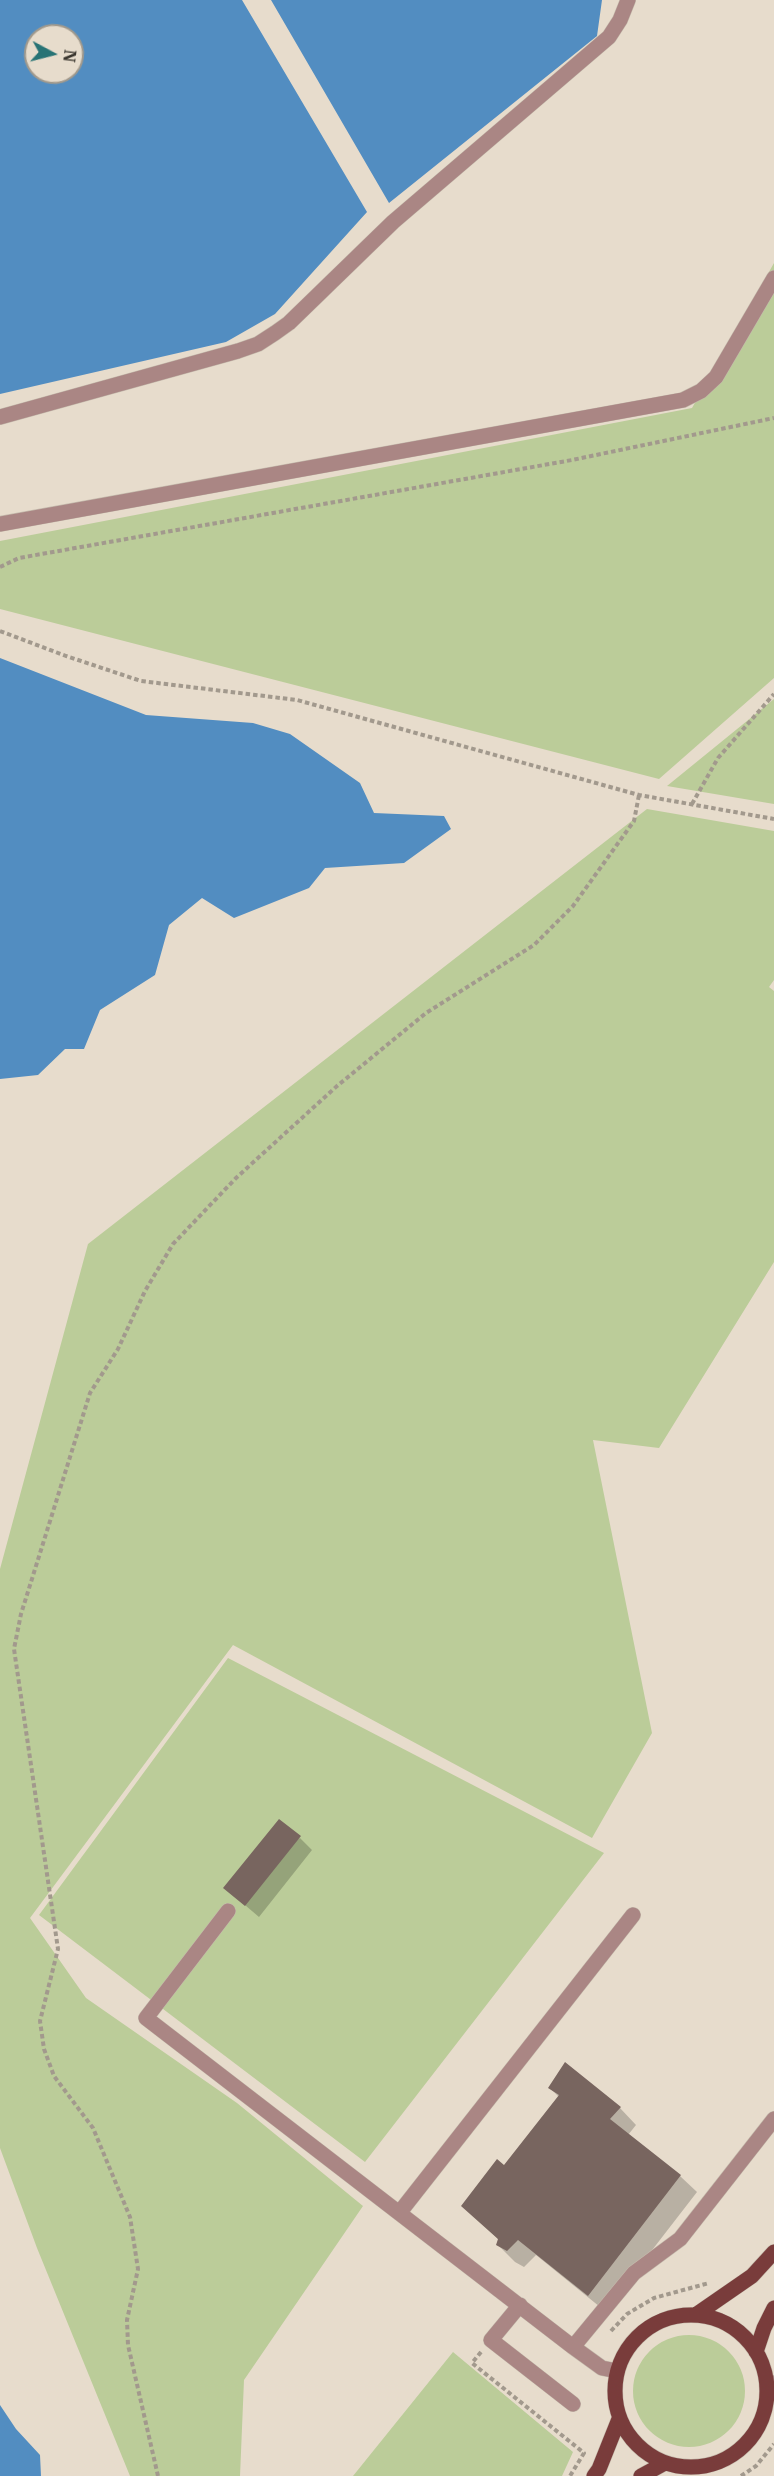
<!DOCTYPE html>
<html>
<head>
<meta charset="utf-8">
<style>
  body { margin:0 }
  #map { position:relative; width:774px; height:2476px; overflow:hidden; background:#e7dccc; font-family:"IBM Plex Serif",serif }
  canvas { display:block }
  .north { position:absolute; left:24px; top:24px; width:60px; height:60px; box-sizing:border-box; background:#e7dccc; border:2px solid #a1998c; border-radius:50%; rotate:97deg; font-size:16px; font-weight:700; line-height:24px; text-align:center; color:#38342d }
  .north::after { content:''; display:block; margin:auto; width:21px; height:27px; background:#287375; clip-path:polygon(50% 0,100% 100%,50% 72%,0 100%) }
</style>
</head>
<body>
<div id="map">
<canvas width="774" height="2476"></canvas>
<div class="north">N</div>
</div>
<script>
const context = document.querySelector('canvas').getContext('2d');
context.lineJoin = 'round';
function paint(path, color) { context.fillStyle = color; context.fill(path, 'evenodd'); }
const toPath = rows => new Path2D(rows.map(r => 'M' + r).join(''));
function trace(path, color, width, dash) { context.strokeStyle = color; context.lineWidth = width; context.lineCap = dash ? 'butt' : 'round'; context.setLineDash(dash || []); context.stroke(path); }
paint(toPath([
  [774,263,774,678,659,779,0,609,0,541,692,408],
  [774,699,774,804,667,786],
  [647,809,774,831,774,980,769,987,774,991,774,1262,659,1448,593,1440,652,1733,592,1838,233,1645,30,1918,86,1998,237,2103,363,2206,244,2380,240,2476,130,2476,37,2248,0,2148,0,1569,88,1244],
  [228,1658,604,1853,365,2162,39,1915],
  '633 2391a56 56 0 1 1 112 0a56 56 0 1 1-112 0Z',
  [453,2352,573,2452,562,2476,353,2476]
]), '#bc9');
paint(toPath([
  [0,0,242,0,367,212,275,314,226,342,0,394],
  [36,36,72,36,72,72,36,72],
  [271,0,602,0,597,36,389,203],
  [0,658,146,715,253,723,290,734,360,783,374,813,444,816,451,829,404,863,325,868,309,888,234,918,202,898,169,925,155,975,100,1010,84,1049,65,1049,38,1075,0,1079],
  [0,2405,16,2429,40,2455,41,2476,0,2476]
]), '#528dc1');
paint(toPath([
  [300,1838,312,1850,259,1917,225,1888],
  [566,2064,620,2108,636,2125,628,2135,680,2176,697,2192,605,2311,536,2255,524,2267,515,2262,498,2245,499,2240,463,2206,504,2167,559,2097,550,2088]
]), '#0003');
paint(toPath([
  [279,1819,301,1836,245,1906,223,1888],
  [565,2062,621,2107,610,2119,681,2175,588,2296,518,2240,507,2251,496,2245,498,2239,461,2206,497,2159,504,2165,559,2095,548,2088]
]), '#78655f');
const minor = toPath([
  [0,417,238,351,258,344,275,333,289,323,393,222,609,37,620,20,628,0],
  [0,524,683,400,701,391,716,377,774,278],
  [228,1911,146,2018,573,2347,602,2368,617,2371],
  [400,2212,633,1915],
  [520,2305,491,2340,573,2404],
  [573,2347,634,2273,680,2239,774,2119],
  [767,2385,774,2383]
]);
const major = toPath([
  [697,2314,752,2276,774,2252],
  '615 2391a76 76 0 1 1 152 0a76 76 0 1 1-152 0Z',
  [756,2352,764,2328,774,2308],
  [594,2476,599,2469,619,2419],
  [641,2476,665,2463]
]);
trace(minor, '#c4baac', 16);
trace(major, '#c4baac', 16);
trace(toPath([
  [0,567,19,558,572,460,774,418],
  [0,631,66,656,141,681,297,700,639,795,774,819],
  [692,804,718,758,774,694],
  [611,2331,627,2314,654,2298,709,2283],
  [481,2352,472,2363,584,2453,570,2476],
  [158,2476,128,2345,127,2320,138,2269,130,2217,93,2128,54,2076,44,2049,40,2021,58,1949,14,1649,21,1614,90,1393,118,1349,145,1291,173,1244,236,1178,337,1086,426,1013,534,945,573,906,634,821,639,795],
  [741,2476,756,2466,774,2444]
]), '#a2998d', 4, [4.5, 3]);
trace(minor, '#aa8684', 15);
trace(major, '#793c3b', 15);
</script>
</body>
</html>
